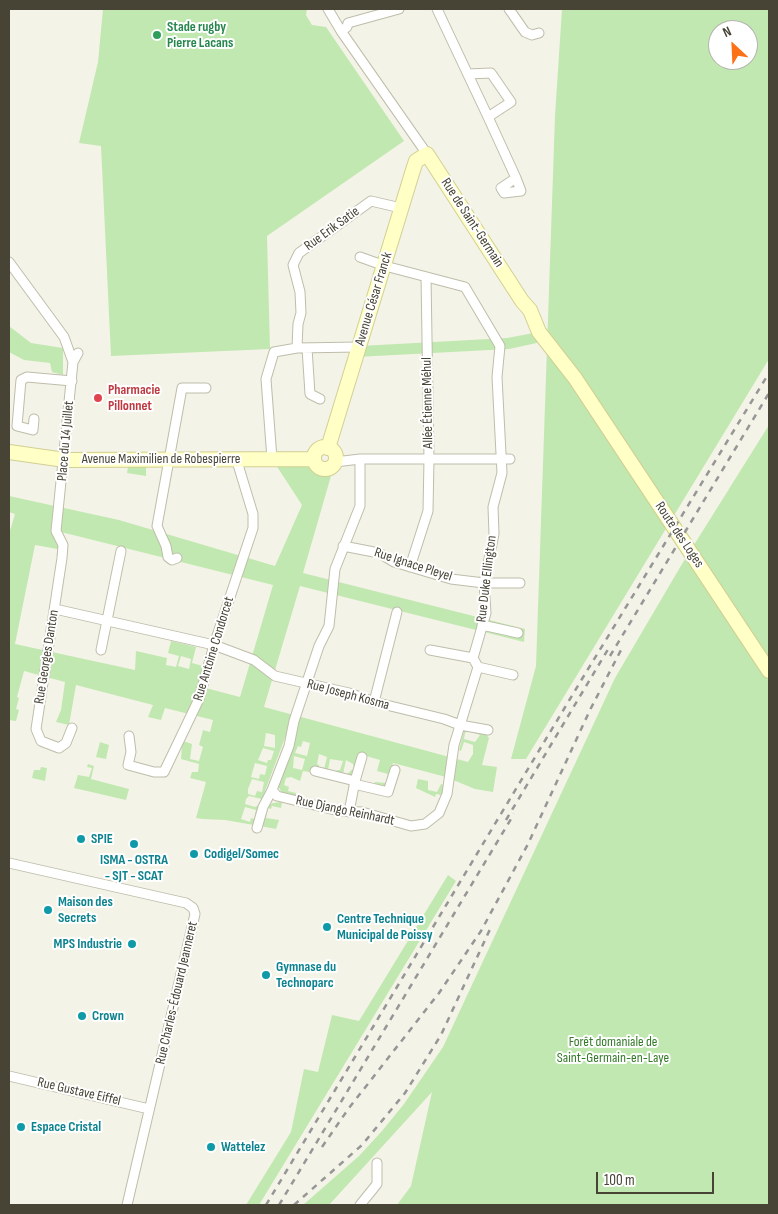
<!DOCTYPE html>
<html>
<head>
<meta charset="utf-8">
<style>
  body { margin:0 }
  #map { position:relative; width:778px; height:1214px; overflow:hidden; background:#f4f3e7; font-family:"Sofia Sans Condensed",sans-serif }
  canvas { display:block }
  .frame { position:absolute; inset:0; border:10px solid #474436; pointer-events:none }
  .north { position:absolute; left:708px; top:20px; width:50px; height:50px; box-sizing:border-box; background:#fff; border:1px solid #b5b4af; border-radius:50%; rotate:335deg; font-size:14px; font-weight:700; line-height:20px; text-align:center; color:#474436 }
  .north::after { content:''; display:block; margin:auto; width:18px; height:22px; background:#fc7016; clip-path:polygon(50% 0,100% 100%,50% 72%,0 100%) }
  .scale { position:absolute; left:596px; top:1172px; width:118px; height:22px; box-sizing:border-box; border:2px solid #474436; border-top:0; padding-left:6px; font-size:15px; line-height:18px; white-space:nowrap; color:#474436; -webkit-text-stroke:4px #fff; paint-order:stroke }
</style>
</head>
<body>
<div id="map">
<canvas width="778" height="1214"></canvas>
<div class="frame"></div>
<div class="north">N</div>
<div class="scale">100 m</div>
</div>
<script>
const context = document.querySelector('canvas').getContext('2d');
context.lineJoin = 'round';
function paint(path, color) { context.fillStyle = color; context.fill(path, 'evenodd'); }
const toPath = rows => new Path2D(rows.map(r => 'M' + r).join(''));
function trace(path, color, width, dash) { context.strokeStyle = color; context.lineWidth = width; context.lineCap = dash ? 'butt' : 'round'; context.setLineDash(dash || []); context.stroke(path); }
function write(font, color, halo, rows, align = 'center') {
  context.font = font + ' "Sofia Sans Condensed",sans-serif'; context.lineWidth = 4; context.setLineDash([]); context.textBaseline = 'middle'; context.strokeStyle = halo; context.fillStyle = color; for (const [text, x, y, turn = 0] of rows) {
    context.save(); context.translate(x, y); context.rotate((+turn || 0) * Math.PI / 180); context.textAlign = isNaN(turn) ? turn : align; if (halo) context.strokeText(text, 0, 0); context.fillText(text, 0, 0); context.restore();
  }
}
paint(toPath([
  [103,9,307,9,306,15,312,25,326,27,404,141,267,236,270,349,111,356,101,146,79,143,98,62],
  [562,9,769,9,769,359,526,759,511,759,536,666,555,116],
  [718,30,748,30,748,60,718,60],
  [9,326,31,343,63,348,63,375,52,372,50,363,24,360,9,352],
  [539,332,546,341,509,349,356,357,360,346,507,338],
  [769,425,769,1205,397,1205,411,1186,432,1092,329,1205,303,1205,359,1156,382,1131,404,1104,443,1047,615,678,682,564],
  [272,459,316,464,325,469,332,466,335,462,303,573,525,629,524,642,300,586,264,707,468,762,473,754,473,745,464,742,461,751,459,750,464,731,468,729,485,733,489,738,482,765,497,767,493,792,475,789,446,777,393,763,387,785,382,789,373,789,375,782,386,783,388,774,377,771,380,760,359,754,352,779,303,771,300,781,291,777,286,778,284,785,289,787,288,791,296,793,296,796,282,793,277,784,293,737,286,735,262,799,249,796,246,799,245,804,255,807,259,805,254,825,225,820,203,819,196,818,206,782,190,778,192,772,198,772,199,764,181,759,182,745,183,741,192,744,190,759,199,761,203,747,199,745,203,730,210,732,213,720,165,708,161,720,148,717,153,705,76,685,69,725,56,722,61,710,65,682,24,671,17,697,19,698,16,709,19,710,16,721,9,720,9,534,15,514,9,512,9,496,119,520,275,566,302,505],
  [57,531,273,585,240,697,198,686,203,666,192,663,196,647,184,644,171,641,168,653,179,656,176,667,166,665,167,658,136,651,135,670,15,644,35,545,63,550],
  [181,656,191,659,189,669,178,666],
  [468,731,480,735,475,742,464,739,465,733],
  [266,733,275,735,275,748,264,746],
  [303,741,310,743,307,756,295,753,298,746,301,747],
  [263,748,274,751,271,760,268,760,267,763,258,760],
  [319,754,327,757,324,769,319,768,319,765,317,764],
  [294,756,305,759,302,770,293,768],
  [330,759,343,761,340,770,337,770,336,773,328,770],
  [346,760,353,764,354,768,346,775,343,774],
  [255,763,267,766,265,775,260,774,259,779,251,777],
  [252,779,264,782,262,792,257,791,255,796,248,794,248,789],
  [245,807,256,810,254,819,251,818,250,822,241,819],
  [128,467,146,467,146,476,127,473],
  [100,742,109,745,106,759,96,757],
  [88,764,94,766,91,779,129,789,126,800,74,788,78,775,89,777,92,768,87,767],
  [41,767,47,768,45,781,32,778,34,770,40,770],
  [418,779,428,781,428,790,437,792,441,784,445,785,442,795,436,794,435,797,416,788],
  [282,802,281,808,272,806,271,809,268,808,266,818,279,820,276,829,260,826,265,807,273,803],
  [448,875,456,881,259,1205,246,1205,291,1132,304,1069,318,1072,332,1015,359,1021]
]), '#c1e8b0');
const street = toPath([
  [328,9,341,31,427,154],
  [437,9,488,117,516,178,521,191,504,193,501,188,516,178],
  [509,9,525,32,532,35,539,33],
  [341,31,347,27,348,23,399,9],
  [468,74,491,73,511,102,488,117],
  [9,262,64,337,73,362],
  [297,348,298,324,301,313,300,292,293,265,299,253,371,201,401,208],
  [307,348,310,394,320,399],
  [34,419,33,430,17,426,21,380,27,377,72,381],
  [272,459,266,379,274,352,297,348,359,347],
  [360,459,360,506,335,569,329,626,319,646,294,721,289,746,272,790,277,796,339,811,362,812,411,826,425,824,439,813,447,794,454,745,478,667,473,658,486,613,484,583,494,534,493,507,502,473,497,377,500,346,465,287,385,266,360,257],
  [335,462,360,459,510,459],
  [343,546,379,553,394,562,451,579,484,583,520,583],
  [177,558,172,560,168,557,166,546,157,526,182,388,206,388],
  [410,567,428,511,429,459,426,277],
  [55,609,214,645,254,660,275,676,349,693,374,702,444,719,460,725,488,730],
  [482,625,518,633],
  [101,650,121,551],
  [430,650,473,658],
  [478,667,513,675],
  [374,702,397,612],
  [72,728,66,743,59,748,41,741,36,729,62,558,63,545,56,531,73,362,78,353],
  [129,736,131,752,128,765,154,772,164,772,199,699,214,645,253,528,253,514,236,458],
  [315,771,355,781,349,812],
  [355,781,362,757],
  [354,784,388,792,395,770],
  [257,828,263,807,272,790],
  [9,863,186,903,193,908,195,914,127,1205],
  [9,1076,149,1109],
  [360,1205,377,1184,377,1163]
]);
const secondary = toPath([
  '314 458a11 11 0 1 1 22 0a11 11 0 1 1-22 0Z',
  [328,448,413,170,416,161,427,154,522,301,530,310,539,332,575,378,769,671],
  [9,452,65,460,314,459]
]);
trace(street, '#bfbdaa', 11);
trace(secondary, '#d1d094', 16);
trace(street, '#fff', 9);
trace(secondary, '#ffffc6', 14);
trace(toPath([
  [610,656,769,393],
  [506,820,610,646],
  [322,1147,349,1108,439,993,481,931,528,844,590,710,621,650],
  [266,1205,582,679,769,373],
  [279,1205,514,814],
  [294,1205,362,1145,405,1093,441,1035,492,925]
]), '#969696', 2.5, [6, 6]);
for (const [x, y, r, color] of [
  [157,35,5,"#2e9e5b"],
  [98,398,5,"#e0444e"],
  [81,839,5,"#0f9aa8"],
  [134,844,5,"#0f9aa8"],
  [194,854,5,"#0f9aa8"],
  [48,910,5,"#0f9aa8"],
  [327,927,5,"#0f9aa8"],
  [132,944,5,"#0f9aa8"],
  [266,975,5,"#0f9aa8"],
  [82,1016,5,"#0f9aa8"],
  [21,1127,5,"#0f9aa8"],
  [211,1147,5,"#0f9aa8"]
]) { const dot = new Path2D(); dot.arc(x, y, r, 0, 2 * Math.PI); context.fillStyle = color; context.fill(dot); trace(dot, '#fff', 2); }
write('bold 14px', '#27864d', '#fff', [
  ["Stade rugby",167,27],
  ["Pierre Lacans",167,43]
], 'left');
write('14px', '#474436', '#fff', [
  ["Rue de Saint-Germain",472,223,57],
  ["Rue Erik Satie",332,229,-36],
  ["Avenue César Franck",374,299,-73],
  ["Allée Étienne Méhul",428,403,-91],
  ["Place du 14 Juillet",66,441,-85],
  ["Avenue Maximilien de Robespierre",161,459],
  ["Route des Loges",679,535,56],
  ["Rue Ignace Pleyel",413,565,18],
  ["Rue Duke Ellington",487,579,-83],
  ["Rue Antoine Condorcet",214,649,-73],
  ["Rue Georges Danton",47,657,-81],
  ["Rue Joseph Kosma",348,695,15],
  ["Rue Django Reinhardt",345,811,12],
  ["Rue Charles-Édouard Jeanneret",177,993,-77],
  ["Rue Gustave Eiffel",79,1092,13]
]);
write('bold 14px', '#be3a42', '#fff', [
  ["Pharmacie",108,390],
  ["Pillonnet",108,406]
], 'left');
write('bold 14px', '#0d838f', '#fff', [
  ["SPIE",91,839],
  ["Codigel/Somec",204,854],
  ["ISMA - OSTRA",134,860,"center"],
  ["- SJT - SCAT",134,876,"center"],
  ["Maison des",58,902],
  ["Secrets",58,918],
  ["Centre Technique",337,919],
  ["Municipal de Poissy",337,935],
  ["MPS Industrie",122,944,"right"],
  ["Gymnase du",276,967],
  ["Technoparc",276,983],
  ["Crown",92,1016],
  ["Espace Cristal",31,1127],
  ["Wattelez",221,1147]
], 'left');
write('14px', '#347a28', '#fff', [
  ["Forêt domaniale de",613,1042],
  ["Saint-Germain-en-Laye",613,1058]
]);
</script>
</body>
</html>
